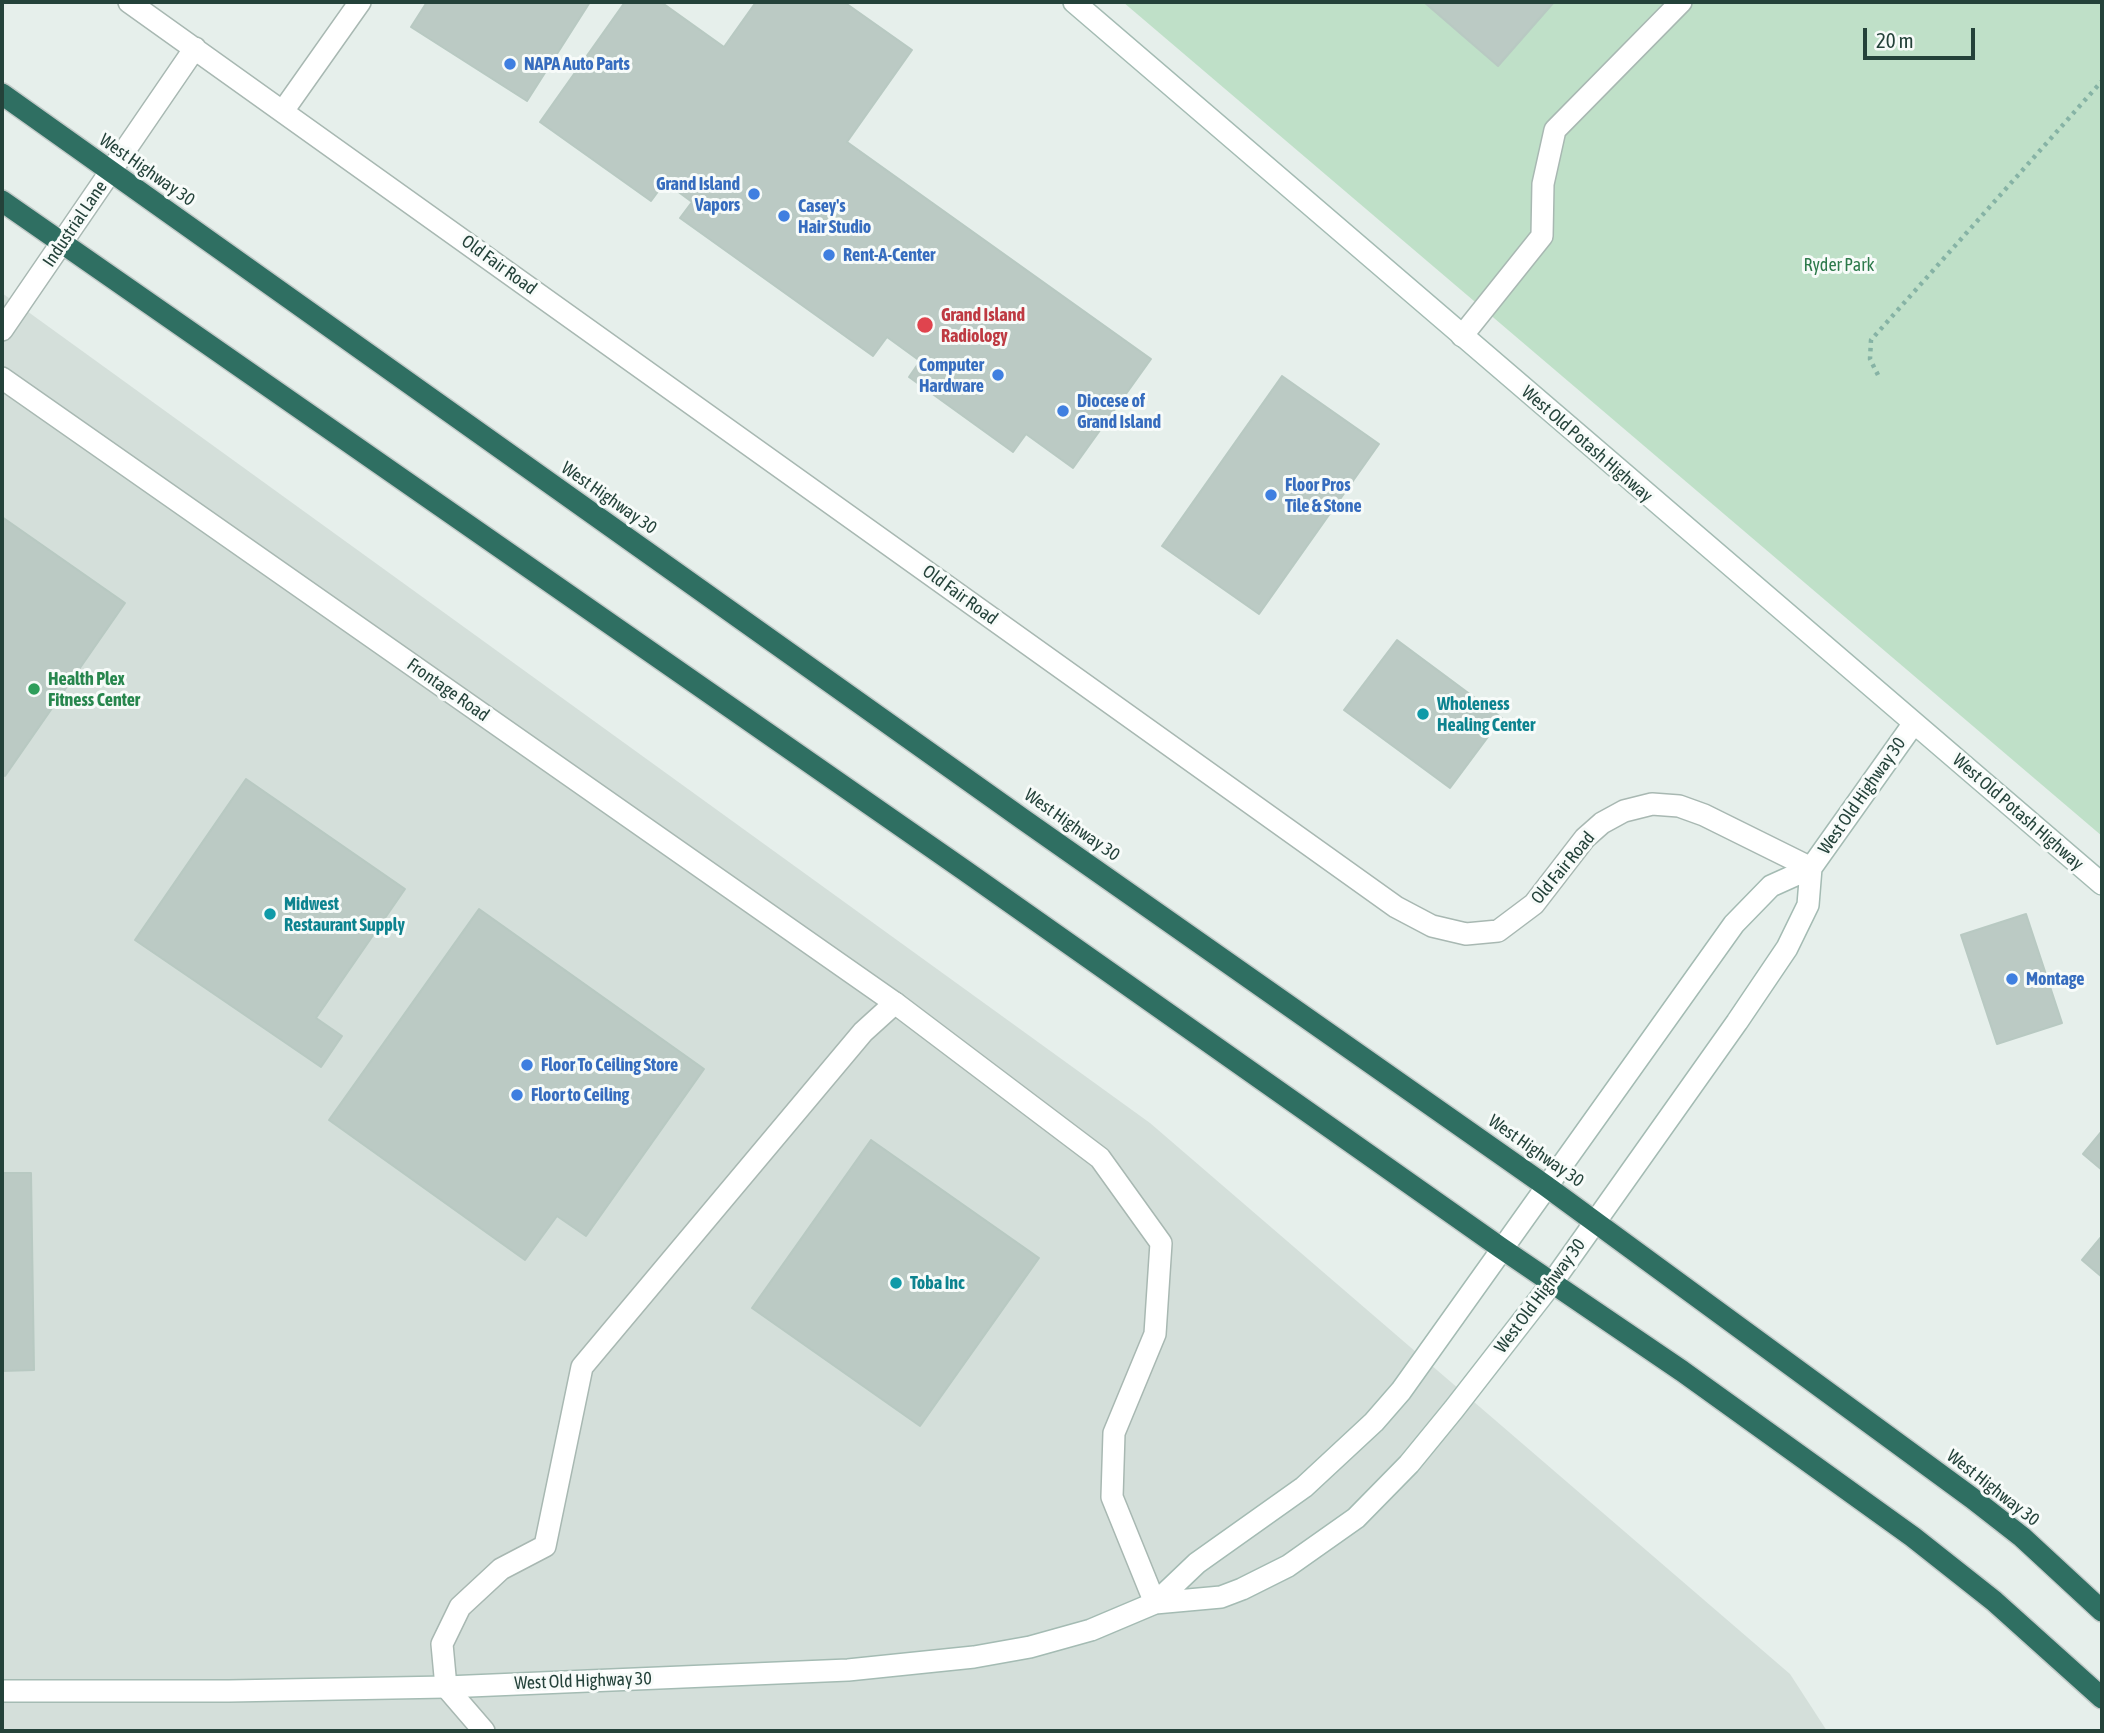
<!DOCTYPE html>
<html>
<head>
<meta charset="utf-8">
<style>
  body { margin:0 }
  #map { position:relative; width:2104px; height:1733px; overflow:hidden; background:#e6efeb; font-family:"Asap Condensed",sans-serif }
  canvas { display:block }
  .frame { position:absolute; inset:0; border:4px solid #24423a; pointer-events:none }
  .scale { position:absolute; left:1863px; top:28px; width:112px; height:32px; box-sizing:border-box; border:4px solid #24423a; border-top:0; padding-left:9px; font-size:21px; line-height:24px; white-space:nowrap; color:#24423a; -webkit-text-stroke:5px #f7fbf9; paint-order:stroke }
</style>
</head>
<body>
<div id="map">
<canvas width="2104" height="1733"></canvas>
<div class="frame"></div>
<div class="scale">20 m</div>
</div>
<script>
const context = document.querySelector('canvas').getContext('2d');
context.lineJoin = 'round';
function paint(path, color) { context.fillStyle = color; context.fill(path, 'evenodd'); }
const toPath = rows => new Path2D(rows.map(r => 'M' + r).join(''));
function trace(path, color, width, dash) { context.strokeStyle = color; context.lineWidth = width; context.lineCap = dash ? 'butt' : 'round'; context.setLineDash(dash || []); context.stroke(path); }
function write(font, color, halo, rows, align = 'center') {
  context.font = font + ' "Asap Condensed",sans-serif'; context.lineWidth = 6; context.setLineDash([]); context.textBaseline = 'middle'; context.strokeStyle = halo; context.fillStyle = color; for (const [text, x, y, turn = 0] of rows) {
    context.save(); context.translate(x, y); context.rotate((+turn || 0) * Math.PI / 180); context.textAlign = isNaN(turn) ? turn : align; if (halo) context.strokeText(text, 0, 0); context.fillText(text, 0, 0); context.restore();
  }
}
paint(toPath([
  [2,293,1150,1123,1790,1674,1827,1731,2,1731]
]), '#d4dfda');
paint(toPath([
  [1123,2,2102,2,2102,836]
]), '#bfe0c8');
const building = toPath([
  [427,2,590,2,527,101,411,27,427,2],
  [625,2,661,2,724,47,756,2,844,2,912,50,847,142,1151,359,1073,468,1026,434,1013,452,909,377,920,361,887,337,873,356,680,218,692,202,665,182,651,201,540,122,625,2],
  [1424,2,1554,2,1498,66,1424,2],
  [1282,376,1379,444,1259,614,1162,546,1282,376],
  [2,517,125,603,5,776,2,774,2,517],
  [1397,640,1502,718,1450,788,1344,710,1397,640],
  [246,779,405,889,316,1018,342,1036,321,1067,135,940,246,779],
  [479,909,704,1069,586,1236,557,1216,525,1260,329,1120,479,909],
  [2026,914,2062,1023,1997,1044,1961,935,2026,914],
  [2102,1131,2102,1170,2083,1154,2102,1131],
  [871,1140,1039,1258,920,1426,752,1308,871,1140],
  [2,1173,31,1173,34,1370,2,1371,2,1173],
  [2102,1236,2102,1277,2082,1260,2102,1236]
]);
paint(building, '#bbcac4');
trace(building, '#b8c9c2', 2);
const lane = toPath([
  [283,111,360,2],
  [1462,336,1542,236,1543,184,1555,130,1681,2],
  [484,1731,446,1687,442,1644,460,1607,501,1569,545,1546,582,1367,863,1032,895,1003,1100,1158,1161,1243,1155,1334,1114,1433,1112,1497,1155,1603]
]);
const street = toPath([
  [129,2,1396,907,1432,926,1466,934,1498,931,1534,904,1585,838,1602,823,1624,811,1652,804,1679,806,1704,815,1811,868],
  [2,330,195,48],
  [2,378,895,1003]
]);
const secondary = toPath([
  [1074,2,2102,884],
  [1155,1603,1197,1563,1304,1487,1374,1422,1401,1391,1734,924,1771,886,1811,868,1914,723],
  [2,1691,229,1691,446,1687,848,1670,974,1657,1030,1647,1091,1630,1155,1603,1221,1597,1242,1589,1288,1566,1356,1518,1409,1464,1454,1409,1552,1283,1737,1022,1787,948,1808,905,1811,868]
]);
const highway = toPath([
  [2,94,1024,820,1546,1186,1972,1498,2022,1537,2102,1611],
  [2,201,964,870,1501,1248,1682,1371,1913,1537,1994,1601,2102,1698]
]);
trace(lane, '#a8b8b2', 24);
trace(street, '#a8b8b2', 24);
trace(secondary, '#a4bbb3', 24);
trace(highway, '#c2cac8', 24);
trace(toPath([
  [1878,375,1870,359,1871,340,2102,81]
]), '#86b3a5', 4.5, [3.5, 5]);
trace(lane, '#fff', 21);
trace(street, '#fff', 21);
trace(secondary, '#fff', 21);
trace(highway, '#2f6f62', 21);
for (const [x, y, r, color] of [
  [510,64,7,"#3f7fe0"],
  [754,194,7,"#3f7fe0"],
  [784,216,7,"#3f7fe0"],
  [829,255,7,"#3f7fe0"],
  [925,325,9,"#e0444e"],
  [998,375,7,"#3f7fe0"],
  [1063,411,7,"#3f7fe0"],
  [1271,495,7,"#3f7fe0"],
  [34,689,7,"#2e9e5b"],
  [1423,714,7,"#0f9aa8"],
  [270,914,7,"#0f9aa8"],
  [2012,979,7,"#3f7fe0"],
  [527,1065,7,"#3f7fe0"],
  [517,1095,7,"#3f7fe0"],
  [896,1283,7,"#0f9aa8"]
]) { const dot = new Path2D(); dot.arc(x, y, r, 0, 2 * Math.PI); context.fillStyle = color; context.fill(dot); trace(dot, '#f7fbf9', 2.5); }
write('bold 18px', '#366cbe', '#f7fbf9', [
  ["NAPA Auto Parts",524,64],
  ["Grand Island",740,184,"right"],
  ["Vapors",740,205,"right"],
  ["Casey's",798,206],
  ["Hair Studio",798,227],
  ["Rent-A-Center",843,255],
  ["Computer",984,365,"right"],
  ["Hardware",984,386,"right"],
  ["Diocese of",1077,401],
  ["Grand Island",1077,422],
  ["Floor Pros",1285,485],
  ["Tile & Stone",1285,506],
  ["Montage",2026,979],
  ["Floor To Ceiling Store",541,1065],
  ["Floor to Ceiling",531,1095]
], 'left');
write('18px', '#24423a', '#f7fbf9', [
  ["West Highway 30",147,170,35],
  ["Industrial Lane",75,224,-56],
  ["Old Fair Road",499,265,36],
  ["West Old Potash Highway",1587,444,41],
  ["West Highway 30",609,498,35],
  ["Old Fair Road",960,595,36],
  ["Frontage Road",448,690,35],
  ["West Old Highway 30",1862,796,-55],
  ["West Old Potash Highway",2018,812,41],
  ["West Highway 30",1072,825,35],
  ["Old Fair Road",1563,868,-50],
  ["West Highway 30",1536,1151,35],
  ["West Old Highway 30",1540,1296,-53],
  ["West Highway 30",1993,1488,38],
  ["West Old Highway 30",583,1681,-2]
]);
write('18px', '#2d7a4b', '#f7fbf9', [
  ["Ryder Park",1839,265]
]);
write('bold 18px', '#be3a42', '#f7fbf9', [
  ["Grand Island",941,315],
  ["Radiology",941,336]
], 'left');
write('bold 18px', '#27864d', '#f7fbf9', [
  ["Health Plex",48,679],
  ["Fitness Center",48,700]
], 'left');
write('bold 18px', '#0d838f', '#f7fbf9', [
  ["Wholeness",1437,704],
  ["Healing Center",1437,725],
  ["Midwest",284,904],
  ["Restaurant Supply",284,925],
  ["Toba Inc",910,1283]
], 'left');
</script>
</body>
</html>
